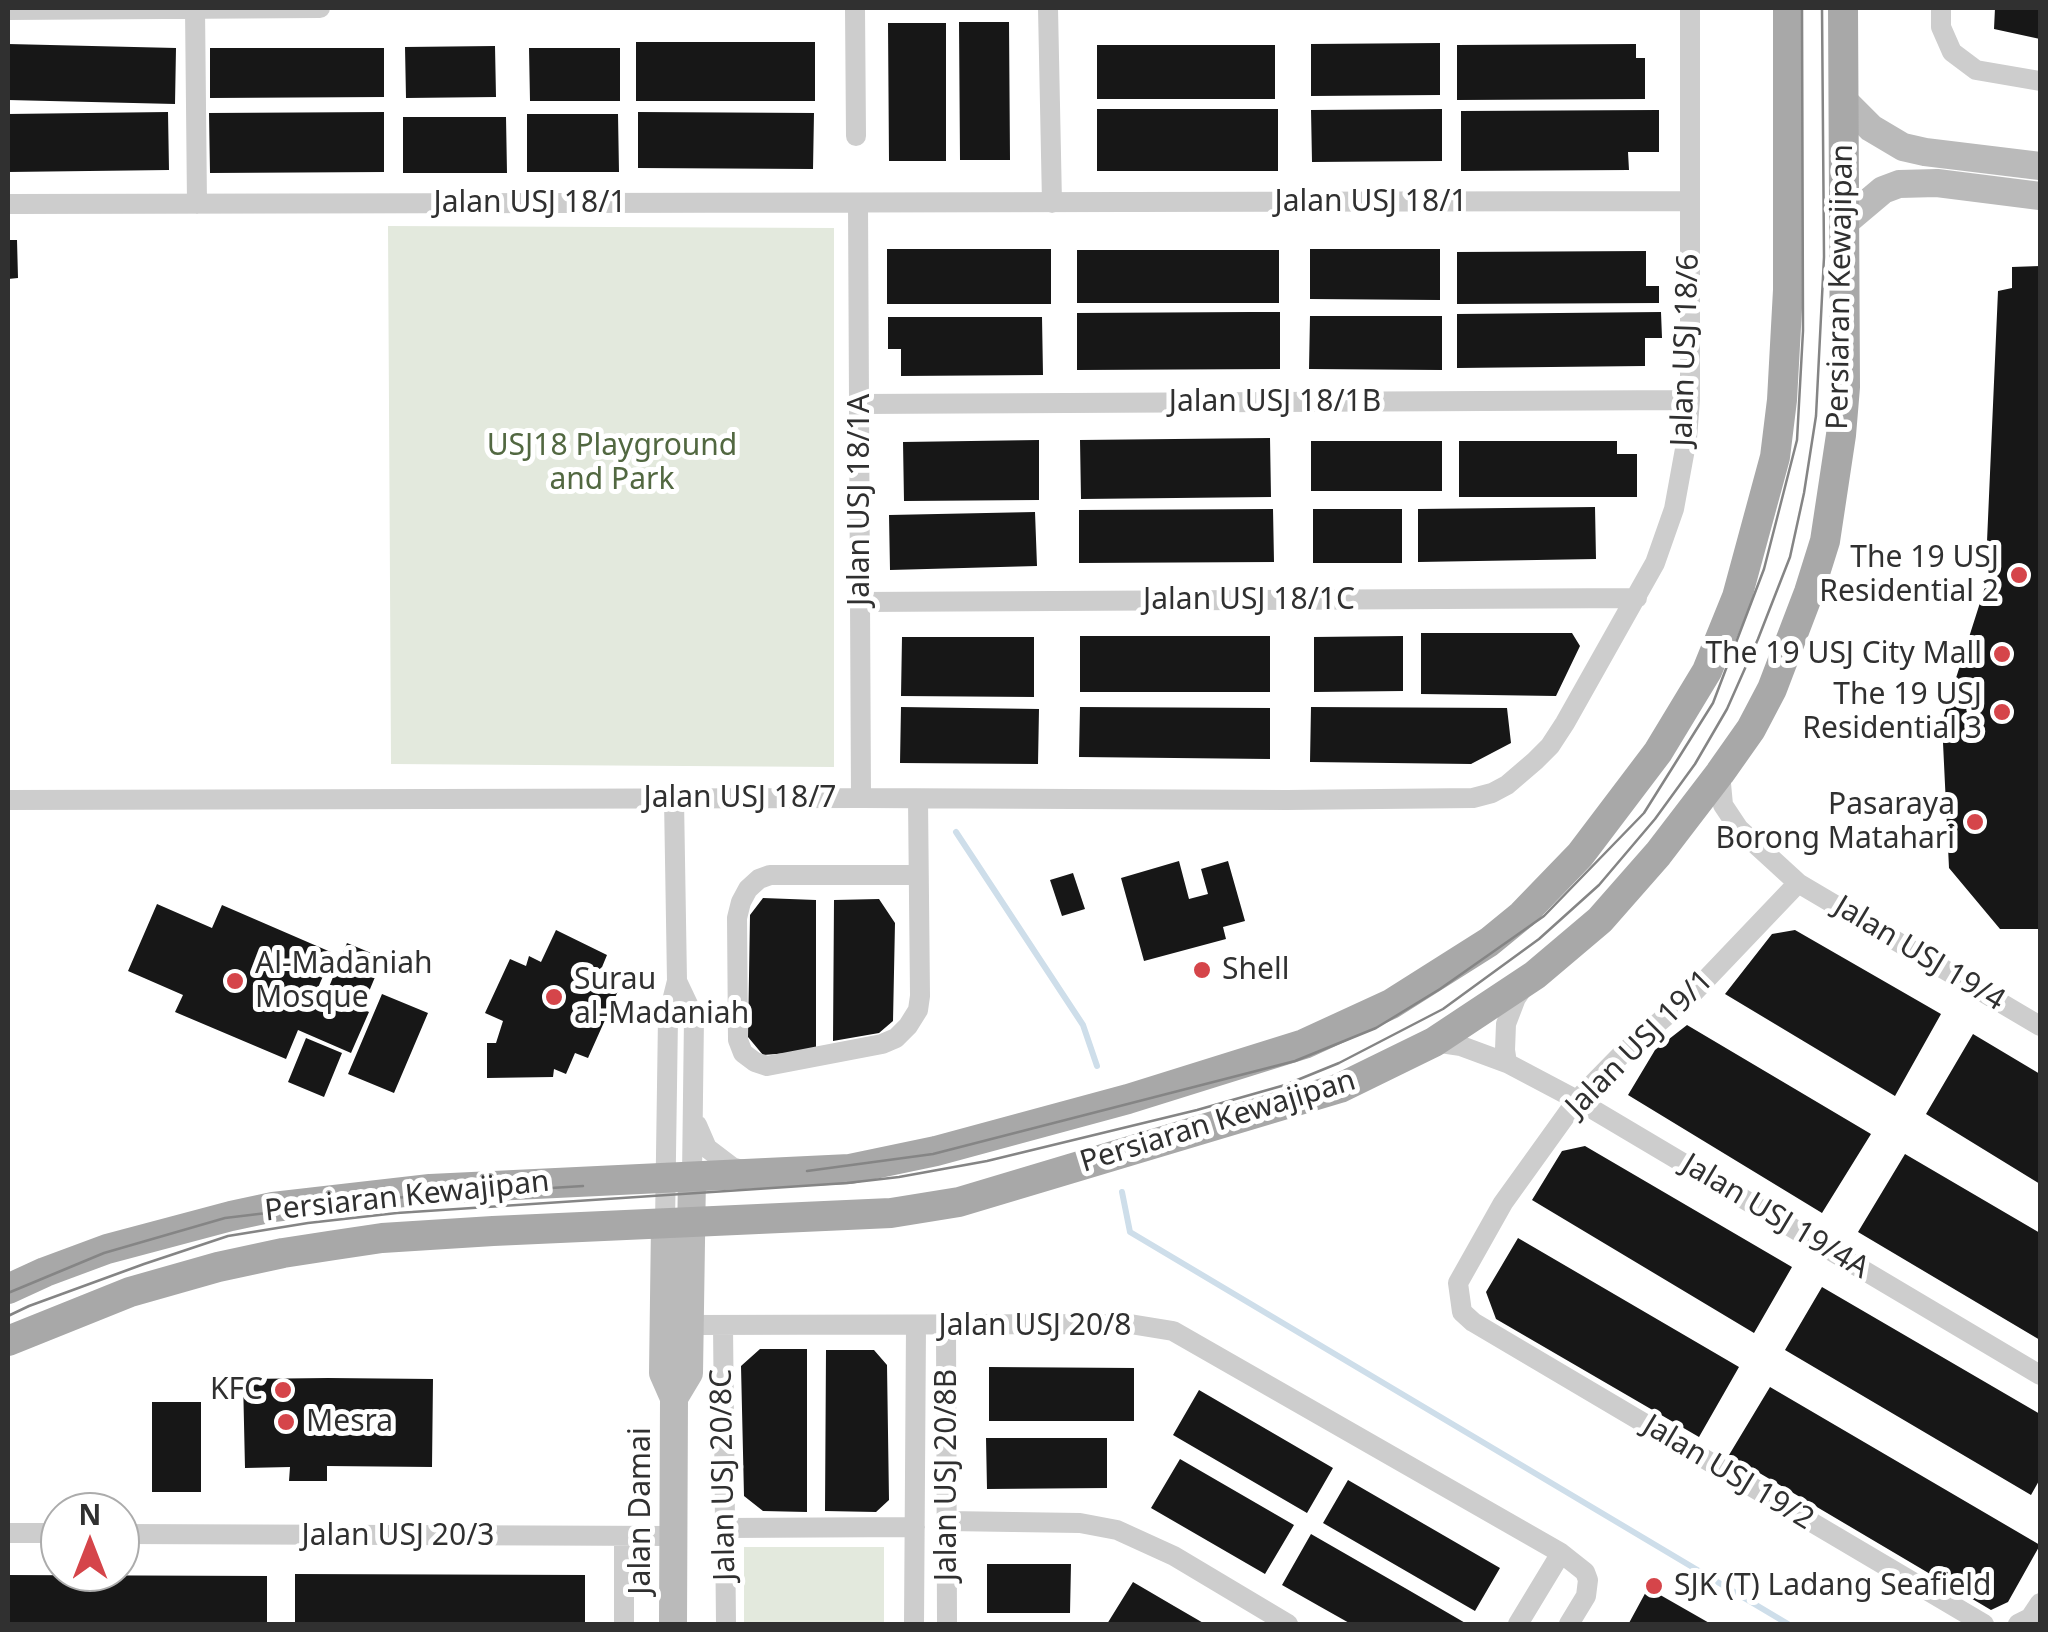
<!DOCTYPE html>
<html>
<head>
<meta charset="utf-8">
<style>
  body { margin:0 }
  #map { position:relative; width:2048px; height:1632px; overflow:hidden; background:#fff; font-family:"Noto Sans",sans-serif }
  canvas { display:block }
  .frame { position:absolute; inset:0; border:10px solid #303030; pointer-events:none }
  .north { position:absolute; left:40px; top:1492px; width:100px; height:100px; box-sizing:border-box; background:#fff; border:2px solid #acacac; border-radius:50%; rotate:0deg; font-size:28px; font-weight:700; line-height:40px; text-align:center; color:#303030 }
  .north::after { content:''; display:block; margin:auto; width:35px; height:45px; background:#d5454a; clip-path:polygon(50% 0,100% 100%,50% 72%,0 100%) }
</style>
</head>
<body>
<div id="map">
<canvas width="2048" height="1632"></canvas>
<div class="frame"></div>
<div class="north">N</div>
</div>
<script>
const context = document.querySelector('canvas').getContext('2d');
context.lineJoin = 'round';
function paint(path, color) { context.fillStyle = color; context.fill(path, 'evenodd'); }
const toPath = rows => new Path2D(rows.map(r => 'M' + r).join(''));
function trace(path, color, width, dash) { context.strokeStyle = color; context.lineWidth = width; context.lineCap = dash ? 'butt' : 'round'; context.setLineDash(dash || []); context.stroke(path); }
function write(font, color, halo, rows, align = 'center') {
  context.font = font + ' "Noto Sans",sans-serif'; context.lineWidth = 10; context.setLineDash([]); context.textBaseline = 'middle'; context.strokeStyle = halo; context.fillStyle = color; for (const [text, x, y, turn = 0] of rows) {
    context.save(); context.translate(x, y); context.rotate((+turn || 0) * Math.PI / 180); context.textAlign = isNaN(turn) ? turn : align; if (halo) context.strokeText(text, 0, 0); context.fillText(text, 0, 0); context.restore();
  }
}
paint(toPath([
  [388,226,834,228,834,767,391,764],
  [744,1547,884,1547,884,1624,744,1624]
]), '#e3e9dd');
trace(toPath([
  [956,832,1083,1025,1097,1066],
  [1122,1192,1130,1232,1788,1624]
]), '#cedeea', 6);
paint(toPath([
  [1995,8,2040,8,2040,39,1994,29],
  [959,22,1009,22,1010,160,960,160],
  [888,23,946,23,946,161,889,161],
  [636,42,815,42,815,101,636,101],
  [1440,43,1440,95,1311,96,1311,44],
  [8,44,176,48,175,104,8,100],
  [1636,44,1636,58,1645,58,1645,99,1457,100,1457,45],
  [1097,45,1275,45,1275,99,1097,99],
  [495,46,496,97,406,98,405,47],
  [210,48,384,48,384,97,210,98],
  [529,48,620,48,620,101,530,101],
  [1097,109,1278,109,1278,171,1097,171],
  [1442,109,1442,161,1312,162,1311,110],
  [1659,110,1659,152,1628,152,1629,170,1461,171,1461,111],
  [168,112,169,170,8,172,8,114],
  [384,112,384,172,210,173,209,113],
  [638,112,814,113,813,169,638,168],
  [527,114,618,114,619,172,527,172],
  [403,117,506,117,507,173,403,173],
  [8,240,17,240,18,278,8,279],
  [887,249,1051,249,1051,304,887,304],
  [1310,249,1440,249,1440,300,1310,299],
  [1077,250,1279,250,1279,303,1077,303],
  [1646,251,1646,286,1659,286,1659,303,1457,304,1457,252],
  [2040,266,2040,929,2000,929,1949,868,1942,722,1985,587,1998,291,2012,288,2012,267],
  [1250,312,1280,312,1280,369,1077,370,1077,313],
  [1661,312,1662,338,1645,338,1645,366,1457,368,1457,314],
  [1310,316,1442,316,1442,370,1309,369],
  [888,317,1042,317,1043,375,901,376,901,349,888,349],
  [1270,438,1271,497,1081,499,1080,440],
  [1039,440,1039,500,904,501,903,442],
  [1311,441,1442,441,1442,491,1311,491],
  [1459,441,1617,441,1617,454,1637,454,1637,497,1459,497],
  [1595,507,1596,559,1418,562,1418,509],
  [1273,509,1274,562,1079,563,1079,510],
  [1313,509,1402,509,1402,563,1313,563],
  [1035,512,1037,566,890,570,889,515],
  [1421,633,1572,633,1580,646,1556,696,1421,694],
  [1080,636,1270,636,1270,692,1080,692],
  [1403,636,1403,691,1314,692,1314,637],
  [902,637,1034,637,1034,697,901,696],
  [901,707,1039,709,1038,764,900,763],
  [1080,707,1270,708,1270,759,1079,757],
  [1311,707,1507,708,1511,743,1471,764,1310,762],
  [1179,861,1189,899,1208,894,1201,869,1228,861,1245,921,1223,927,1226,939,1144,961,1121,878],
  [1073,873,1085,909,1062,916,1050,880],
  [763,898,816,900,816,1051,763,1055,748,1037,750,915],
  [879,899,895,923,893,1021,879,1033,833,1041,834,900],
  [157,904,212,928,222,905,333,953,317,990,369,1012,351,1053,298,1030,286,1059,175,1012,183,995,128,971],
  [556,930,607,955,600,972,622,982,588,1058,575,1053,566,1074,554,1069,553,1077,487,1078,487,1043,496,1043,503,1021,485,1013,510,959,526,966,529,956,541,962],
  [1795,930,1941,1014,1895,1096,1725,994,1772,934],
  [347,943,383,958,365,1001,329,987],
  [382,994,428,1013,394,1093,348,1074],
  [1687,1025,1871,1134,1822,1213,1628,1095,1655,1050],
  [1973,1034,2040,1074,2040,1184,1926,1114],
  [306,1038,342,1053,324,1097,288,1082],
  [1585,1146,1792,1267,1754,1333,1532,1200,1562,1151],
  [1905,1154,2040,1233,2040,1340,1858,1232],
  [1518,1238,1739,1367,1699,1437,1496,1319,1486,1292],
  [1822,1287,2040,1414,2040,1479,2031,1495,1785,1350],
  [760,1349,807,1349,807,1512,763,1511,744,1496,741,1366],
  [826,1350,874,1350,887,1365,889,1500,876,1512,825,1511],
  [989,1367,1134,1368,1134,1421,989,1421],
  [328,1378,433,1379,432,1467,327,1466,327,1481,289,1481,290,1467,245,1468,243,1379],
  [1770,1387,2040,1545,2008,1602,1991,1610,1729,1455],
  [1199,1390,1333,1468,1307,1513,1173,1435],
  [152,1402,201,1402,201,1492,152,1492],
  [986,1438,1107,1438,1107,1488,987,1489],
  [1180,1459,1294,1525,1265,1574,1151,1508],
  [1348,1480,1500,1568,1475,1611,1323,1523],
  [1311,1534,1405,1588,1467,1624,1351,1624,1319,1606,1282,1585],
  [987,1564,1071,1564,1070,1613,987,1613],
  [295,1574,585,1575,585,1624,295,1624],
  [8,1575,267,1576,267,1624,8,1624],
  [1133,1582,1174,1606,1205,1624,1107,1624],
  [1648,1588,1711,1624,1629,1623]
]), '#171717');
trace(toPath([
  [195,8,197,204],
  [855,8,856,136],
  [1048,8,1052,203],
  [1941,8,1941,27,1952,52,1976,70,2040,81],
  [8,10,320,8],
  [858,203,861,798],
  [8,204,1689,201],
  [860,404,1690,400],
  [860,602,1637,598],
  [1720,773,1723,805,1739,829,1798,883,2040,1026],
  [918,799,920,996,918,1010,908,1026,896,1038,882,1044,767,1066,755,1062,743,1053,738,1040,737,918,741,902,748,889,759,879,770,875,918,875],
  [8,800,861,798,1287,800,1473,798,1492,793,1507,785,1535,761,1550,746,1565,723,1655,563,1674,509,1687,438,1690,400,1690,8],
  [1798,883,1694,992,1622,1054,1577,1100,1503,1203,1458,1283,1462,1312,1473,1322,1984,1624],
  [677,981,694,1017,692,1176],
  [1434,1042,1461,1046,1507,1063,1577,1100,2040,1375],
  [1507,1063,1505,1050,1506,1024,1516,998,1525,985],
  [697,1125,707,1148,732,1167,746,1171],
  [665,1224,668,1017,677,981,674,799],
  [690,1325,1130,1324,1173,1331,1561,1553,1585,1572,1588,1580,1586,1596,1569,1624],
  [723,1325,726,1624],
  [946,1325,947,1624],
  [947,1521,1080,1523,1117,1530,1174,1556,1288,1624],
  [725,1528,915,1527],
  [8,1533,60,1533],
  [120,1534,675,1536],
  [624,1536,624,1624],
  [914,1624,916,1325],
  [1518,1624,1561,1553],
  [2018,1624,2030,1618,2040,1603]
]), '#cdcdcd', 20);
trace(toPath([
  [1843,100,1871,128,1903,147,1925,152,2040,166],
  [1845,222,1883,190,1899,184,1937,183,2040,196],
  [665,1224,663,1373,674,1398,673,1624],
  [674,1398,689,1373,692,1176]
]), '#bababa', 28);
trace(toPath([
  [8,1289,45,1272,107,1249,231,1216,273,1207,430,1189,850,1169,936,1151,1128,1099,1304,1044,1391,1004,1489,942,1522,915,1580,855,1658,752,1707,671,1737,597,1775,457,1782,400,1788,290,1788,8],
  [8,1341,130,1292,218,1267,283,1253,335,1245,382,1238,493,1231,891,1213,959,1202,1340,1088,1434,1042,1535,975,1600,920,1658,854,1720,773,1751,729,1772,689,1809,592,1825,541,1841,435,1845,387,1843,8]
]), '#a8a8a8', 30);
trace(toPath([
  [807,1171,933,1154,1295,1061,1376,1028,1440,989,1544,916,1644,813,1713,703,1764,569,1797,440,1803,331,1802,8],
  [8,1293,104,1253,225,1218,392,1198,583,1186],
  [8,1316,29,1306,144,1264,228,1236,308,1223,397,1213,847,1183,899,1177,987,1161,1197,1110,1285,1085,1339,1063,1443,1009,1539,939,1599,885,1655,819,1695,764,1727,709,1758,639,1790,557,1804,493,1816,416,1824,257,1822,8]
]), '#858585', 2.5);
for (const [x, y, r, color] of [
  [2019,575,10,"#d5454a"],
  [2002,654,10,"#d5454a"],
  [2002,712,10,"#d5454a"],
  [1975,822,10,"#d5454a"],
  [1202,970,10,"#d5454a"],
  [235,981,10,"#d5454a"],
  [554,997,10,"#d5454a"],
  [283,1390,10,"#d5454a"],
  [286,1422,10,"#d5454a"],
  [1654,1586,10,"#d5454a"]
]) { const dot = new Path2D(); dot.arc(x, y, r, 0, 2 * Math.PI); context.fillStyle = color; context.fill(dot); trace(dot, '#fff', 4); }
write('30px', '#303030', '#fff', [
  ["Jalan USJ 18/1",1371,202],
  ["Jalan USJ 18/1",530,203],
  ["Persiaran Kewajipan",1841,287,-89],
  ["Jalan USJ 18/6",1686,350,-88],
  ["Jalan USJ 18/1B",1275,402],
  ["Jalan USJ 18/1A",860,500,-90],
  ["Jalan USJ 18/1C",1249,600],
  ["Jalan USJ 18/7",740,798],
  ["Jalan USJ 19/4",1919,954,31],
  ["Jalan USJ 19/1",1640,1044,-45],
  ["Persiaran Kewajipan",1218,1122,-17],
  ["Persiaran Kewajipan",407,1197,-6],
  ["Jalan USJ 19/4A",1775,1217,31],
  ["Jalan USJ 20/8",1035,1326],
  ["Jalan USJ 19/2",1728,1473,31],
  ["Jalan USJ 20/8C",724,1475,-91],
  ["Jalan USJ 20/8B",947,1475,-90],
  ["Jalan Damai",641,1511,-90],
  ["Jalan USJ 20/3",398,1536]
]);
write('30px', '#526841', '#fff', [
  ["USJ18 Playground",612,446],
  ["and Park",612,480]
]);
write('30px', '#303030', '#fff', [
  ["The 19 USJ",1999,558],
  ["Residential 2",1999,592],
  ["The 19 USJ City Mall",1982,654],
  ["The 19 USJ",1982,695],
  ["Residential 3",1982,729],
  ["Pasaraya",1955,805],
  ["Borong Matahari",1955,839],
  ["Al-Madaniah",255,964,"left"],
  ["Mosque",255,998,"left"],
  ["Shell",1222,970,"left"],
  ["Surau",574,980,"left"],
  ["al-Madaniah",574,1014,"left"],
  ["KFC",263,1390],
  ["Mesra",306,1422,"left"],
  ["SJK (T) Ladang Seafield",1674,1586,"left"]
], 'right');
</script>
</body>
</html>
